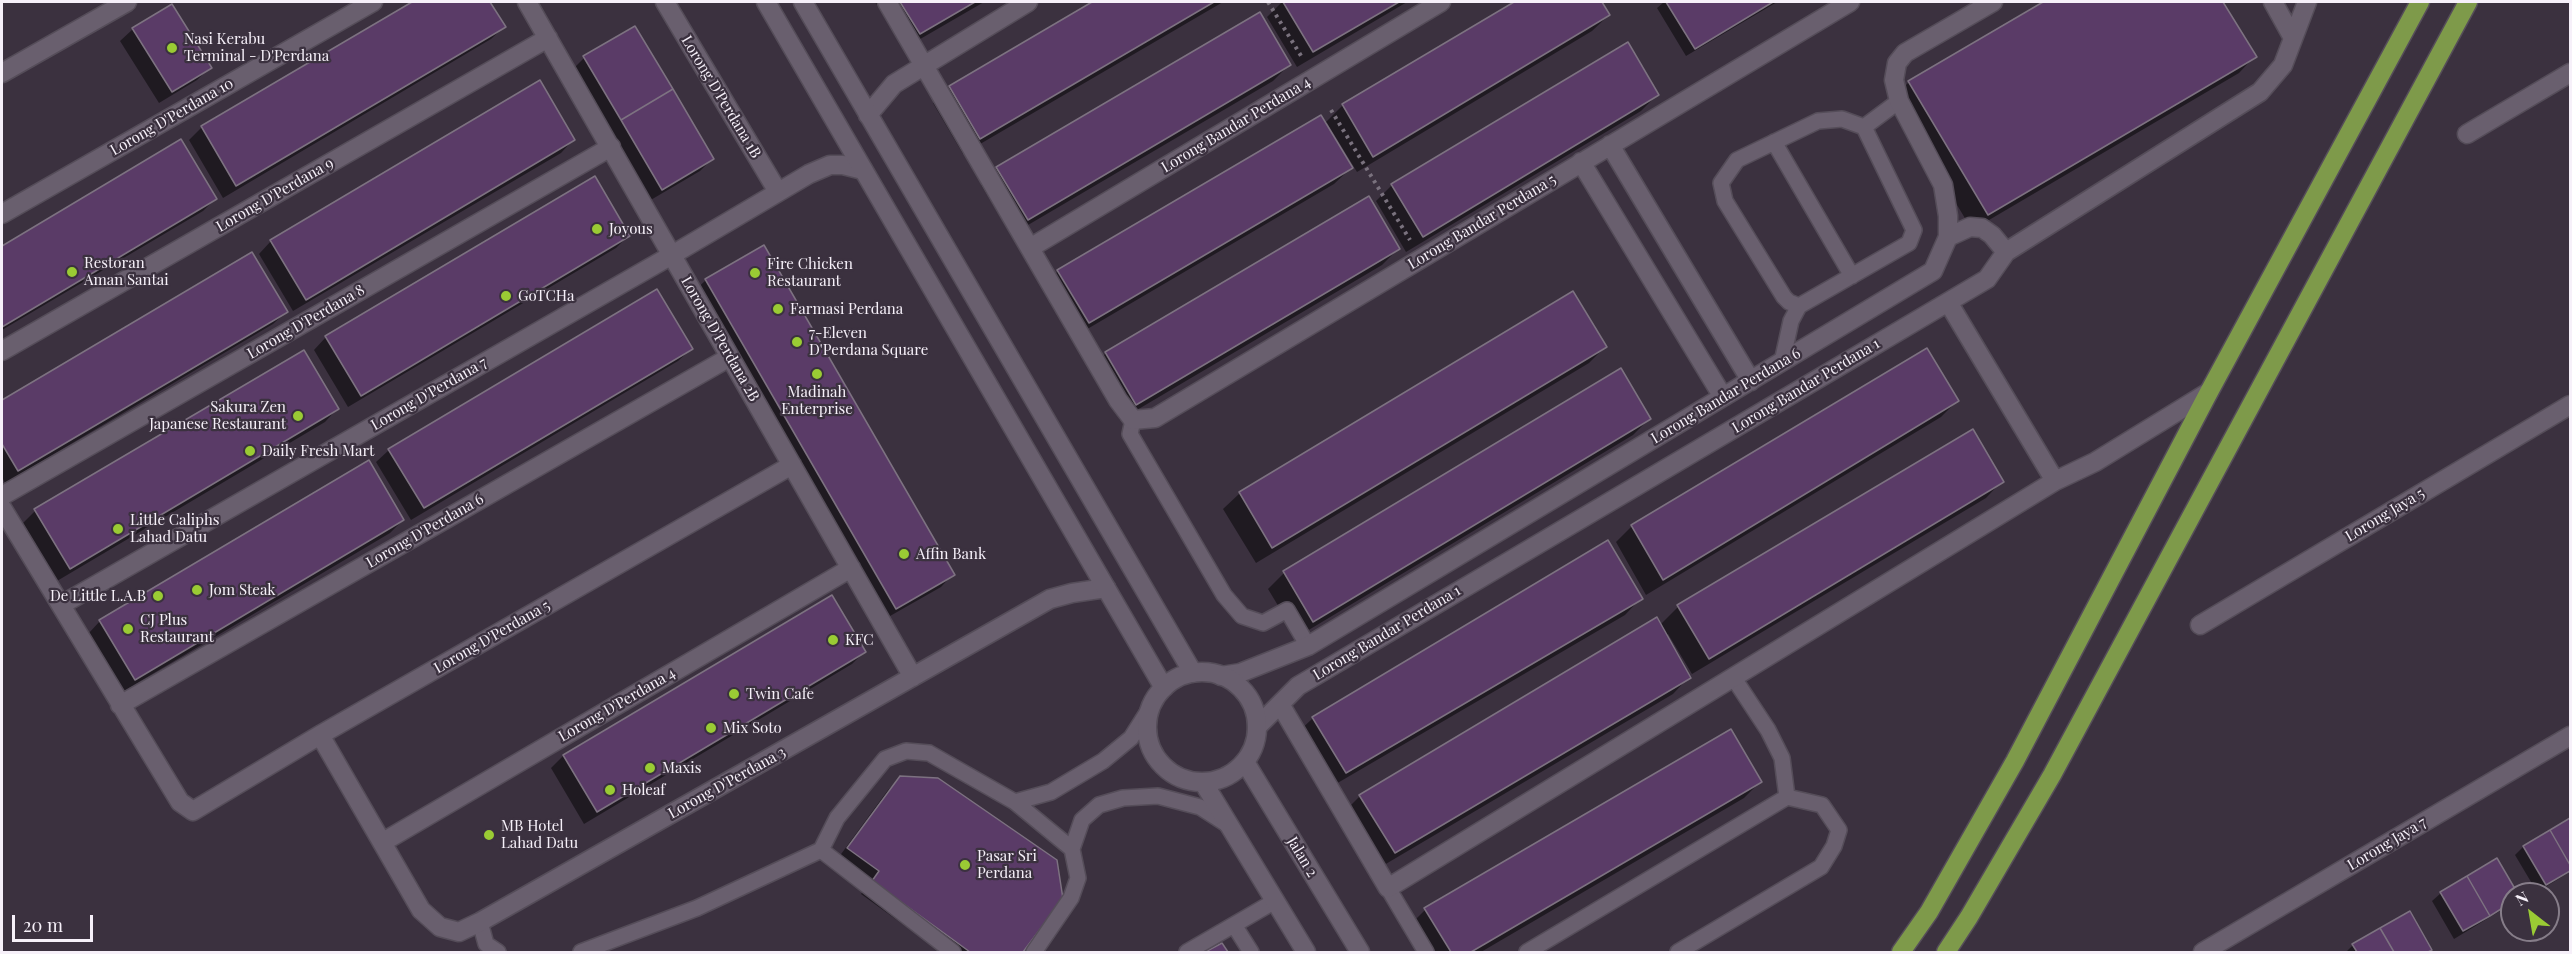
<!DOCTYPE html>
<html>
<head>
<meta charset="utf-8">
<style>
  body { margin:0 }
  #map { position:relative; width:2572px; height:954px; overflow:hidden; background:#3b313f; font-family:"Playfair Display",serif }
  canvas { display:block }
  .frame { position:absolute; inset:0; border:3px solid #f6f0f9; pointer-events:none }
  .north { position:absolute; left:2500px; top:882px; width:60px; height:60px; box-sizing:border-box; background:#3b313f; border:2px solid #867d89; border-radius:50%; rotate:329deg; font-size:16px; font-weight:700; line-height:24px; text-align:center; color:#f6f0f9 }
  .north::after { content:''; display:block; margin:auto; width:21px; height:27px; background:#9acb34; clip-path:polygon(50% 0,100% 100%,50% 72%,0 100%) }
  .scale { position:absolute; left:12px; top:915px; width:81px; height:27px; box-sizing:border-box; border:3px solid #f6f0f9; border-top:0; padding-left:8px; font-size:18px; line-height:21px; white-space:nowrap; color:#f6f0f9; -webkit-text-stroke:4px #3b313f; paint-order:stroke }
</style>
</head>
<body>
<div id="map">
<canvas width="2572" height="954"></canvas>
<div class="frame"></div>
<div class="north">N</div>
<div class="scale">20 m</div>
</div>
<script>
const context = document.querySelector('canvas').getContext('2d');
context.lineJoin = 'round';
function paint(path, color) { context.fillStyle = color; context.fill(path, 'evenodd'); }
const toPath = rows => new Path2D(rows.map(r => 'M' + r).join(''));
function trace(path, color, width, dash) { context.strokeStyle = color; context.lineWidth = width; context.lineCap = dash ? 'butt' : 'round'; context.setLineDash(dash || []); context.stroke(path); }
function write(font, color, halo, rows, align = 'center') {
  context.font = font + ' "Playfair Display",serif'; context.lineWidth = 4.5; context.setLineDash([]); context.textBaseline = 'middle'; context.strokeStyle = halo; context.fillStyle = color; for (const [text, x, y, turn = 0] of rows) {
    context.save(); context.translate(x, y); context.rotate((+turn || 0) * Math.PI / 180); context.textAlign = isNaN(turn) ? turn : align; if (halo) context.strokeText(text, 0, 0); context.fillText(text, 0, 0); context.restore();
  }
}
paint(toPath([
  [415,2,489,2,504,27,491,39,223,198,189,140,202,127],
  [875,2,984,2,903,49],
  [1095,2,1223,2,963,154,933,103,949,87],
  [1282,2,1407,2,1297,67,1267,17],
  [1517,2,1600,2,1609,15,1592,31,1357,172,1327,123,1325,124,1351,168,1334,184,1072,338,1042,288,1058,271,1324,124,1343,105],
  [1664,2,1777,2,1686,56,1657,8],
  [2046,2,2222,2,2255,56,2239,73,1972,230,1893,98,1909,82],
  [133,29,210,67,197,80,159,103,120,41],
  [584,58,712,159,700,171,649,201,572,70],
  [1289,65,1273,81,1011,235,981,185,997,168],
  [1657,95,1641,111,1406,252,1376,201,1392,185],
  [573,140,561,153,293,311,259,254,271,241],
  [181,141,215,199,203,211,2,330,2,247],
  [628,236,616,248,348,407,314,350,326,337],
  [1398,249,1382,265,1120,420,1090,369,1106,353],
  [252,254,286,312,273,324,5,483,2,477,2,402],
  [706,280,953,574,941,587,883,620,693,292],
  [1605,347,1589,363,1256,563,1223,509,1240,493],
  [691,349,678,361,411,520,376,462,389,450],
  [1620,370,1649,419,1633,435,1297,637,1268,589,1284,573],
  [1957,401,1941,417,1646,595,1616,542,1632,526],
  [337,409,325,422,57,581,23,523,35,511],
  [1972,431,2002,481,1986,498,1692,674,1668,634,1666,636,1689,677,1673,694,1379,868,1344,812,1360,796,1660,625,1678,607],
  [403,520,390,533,122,692,88,634,100,621],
  [832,597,864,652,852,664,584,824,551,768,563,756],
  [1641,598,1625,615,1329,788,1296,734,1313,718],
  [1730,731,1760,782,1744,798,1481,952,1425,952,1409,926,1425,910],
  [901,777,1061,898,1022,952,941,952,861,894,868,884,836,861,888,790],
  [2570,820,2570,872,2537,892,2515,855,2523,847],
  [2441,893,2516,894,2512,894,2510,905,2454,939,2432,901],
  [2353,945,2431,949,2427,952,2346,952]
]), '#0007');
const building = toPath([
  [412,2,490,2,506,27,236,186,201,126,412,2],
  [900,2,975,2,920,34,900,2],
  [1092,2,1214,2,980,139,949,86,1092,2],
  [1283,2,1399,2,1313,52,1283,2],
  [1514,2,1602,2,1610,15,1373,157,1342,104,1514,2],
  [1666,2,1773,2,1695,49,1666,2],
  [2043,2,2223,2,2257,57,1988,215,1908,81,2043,2],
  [172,4,212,68,172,92,132,28,172,4],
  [1260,12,1291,65,1028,220,996,167,1260,12],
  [635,26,673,89,621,120,583,56,635,26],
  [1628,42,1659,95,1423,237,1391,184,1628,42],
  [540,80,575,140,306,300,270,240,540,80],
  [673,89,714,159,662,190,621,120,673,89],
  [1321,115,1353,168,1089,323,1057,270,1321,115],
  [181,139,217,199,2,327,2,246,181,139],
  [595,176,630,236,361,396,325,336,595,176],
  [1369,196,1400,249,1136,405,1105,352,1369,196],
  [764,245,955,575,896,609,705,279,764,245],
  [252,252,288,312,18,471,2,444,2,400,252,252],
  [657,289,693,349,424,508,388,449,657,289],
  [1573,291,1607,347,1272,548,1239,492,1573,291],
  [1927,348,1959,401,1663,580,1631,525,1927,348],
  [304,350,339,409,70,569,34,509,304,350],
  [1621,368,1651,419,1313,622,1283,571,1621,368],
  [1973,429,2004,482,1709,659,1677,605,1973,429],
  [369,460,404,520,135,680,99,620,369,460],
  [1608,540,1643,599,1346,773,1312,717,1608,540],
  [832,595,866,652,597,812,563,755,832,595],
  [1657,617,1691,678,1395,853,1359,795,1657,617],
  [1731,729,1762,782,1471,952,1451,952,1424,908,1731,729],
  [900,776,938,778,1057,860,1063,899,1023,952,970,952,872,881,879,871,847,848,900,776],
  [2570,818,2570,865,2550,830,2570,818],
  [2550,830,2570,865,2570,871,2546,885,2523,846,2550,830],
  [2497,858,2518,894,2512,894,2512,902,2490,916,2467,876,2497,858],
  [2467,876,2490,916,2463,931,2440,892,2467,876],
  [2410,911,2432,950,2428,952,2394,952,2380,928,2410,911],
  [2380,928,2394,952,2357,952,2352,944,2380,928],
  [1222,943,1228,952,1205,952,1222,943]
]);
paint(building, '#5a3b67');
trace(building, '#7d7281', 1.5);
const service = toPath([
  [1842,119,1864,127,1914,230,1909,243,1799,306,1789,302,1784,297,1725,201,1721,183,1737,160,1818,121,1842,119],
  [1864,127,1899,101],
  [1774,142,1852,276],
  [1782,362,1791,321,1799,306],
  [1133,420,1130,434,1224,595,1242,616,1263,623,1287,610,1308,646],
  [1015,802,1051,792,1103,761,1131,738,1150,708],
  [1072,849,1082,820,1099,805,1123,798,1158,796,1200,807,1228,825],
  [821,850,953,952],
  [1388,888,1426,952],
  [480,922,486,944,498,952],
  [1234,925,1251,952],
  [581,952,697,908,821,850,837,818,885,759,906,751,929,753,1015,802,1072,849,1078,878,1071,898,1034,952],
  [1187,952,1275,901],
  [1527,952,1787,797],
  [1678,952,1821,867,1834,846,1839,830,1822,805,1787,797,1782,758,1768,730,1733,677]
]);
const minor = toPath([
  [527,2,913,677],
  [665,2,778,192],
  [887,2,1118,400,1133,420,1155,418,1850,2],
  [2273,2,2293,38],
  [2,73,127,2],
  [868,115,894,84,1028,2],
  [2467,134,2570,73],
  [1610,145,1751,381],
  [1581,162,1723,397],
  [2,214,373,2],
  [1948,237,1970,227,1982,228,1992,235,2006,252],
  [1030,248,1441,2],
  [1948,302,2055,481],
  [2,351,548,38],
  [2,496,611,147],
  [2,508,180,802,193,811,320,735,792,465],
  [61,605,672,255,809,174,830,165,843,165,863,170],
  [2200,625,2570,405],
  [1221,676,1240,673,1308,646,1933,271,1948,237,1948,216,1943,185,1899,101,1894,80,1897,63,1905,53,1993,2],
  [1280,704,1388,888,2055,481,2095,462,2209,392],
  [120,705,730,357],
  [1257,727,1298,686,1987,279,2006,252,2260,92,2283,65,2307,2],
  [320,735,421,910,440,927,459,932,480,922,1050,599,1072,593,1106,588],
  [383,842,851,568],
  [2203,952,2570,736]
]);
const tertiary = toPath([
  [766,2,1164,688],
  [803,2,1193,673],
  '1147 727a55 55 0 1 1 110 0a55 55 0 1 1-110 0Z',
  [1245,762,1360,952],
  [1203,782,1306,952]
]);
const trunk = toPath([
  [1901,952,1929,912,2015,761,2209,392,2420,2],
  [1946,952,1969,917,2052,775,2468,2]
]);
trace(service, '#554d59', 18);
trace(minor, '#554d59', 21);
trace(tertiary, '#554d59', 21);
trace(trunk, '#554d59', 21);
trace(toPath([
  [1268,2,1303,59],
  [1331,110,1410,240]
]), '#7a727e', 4, [3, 4.5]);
trace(service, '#695f6e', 15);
trace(minor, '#695f6e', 18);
trace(tertiary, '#695f6e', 18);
trace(trunk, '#7e9a4a', 18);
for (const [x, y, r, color] of [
  [172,48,6,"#9acb34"],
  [597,229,6,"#9acb34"],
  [72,272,6,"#9acb34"],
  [755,273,6,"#9acb34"],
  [506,296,6,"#9acb34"],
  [778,309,6,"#9acb34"],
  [797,342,6,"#9acb34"],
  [817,374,6,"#9acb34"],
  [298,416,6,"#9acb34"],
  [250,451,6,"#9acb34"],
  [118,529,6,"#9acb34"],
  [904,554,6,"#9acb34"],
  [197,590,6,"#9acb34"],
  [158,596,6,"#9acb34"],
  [128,629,6,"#9acb34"],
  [833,640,6,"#9acb34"],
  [734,694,6,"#9acb34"],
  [711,728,6,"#9acb34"],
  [650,768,6,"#9acb34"],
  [610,790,6,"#9acb34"],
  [489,835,6,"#9acb34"],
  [965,865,6,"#9acb34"]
]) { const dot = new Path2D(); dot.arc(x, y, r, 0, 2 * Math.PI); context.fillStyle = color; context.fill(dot); trace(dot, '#3b313f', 2); }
write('15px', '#f6f0f9', '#3b313f', [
  ["Nasi Kerabu",184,39],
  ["Terminal - D'Perdana",184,56],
  ["Joyous",609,229],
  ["Restoran",84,263],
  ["Aman Santai",84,280],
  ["Fire Chicken",767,264],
  ["Restaurant",767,281],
  ["GoTCHa",518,296],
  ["Farmasi Perdana",790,309],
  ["7-Eleven",809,333],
  ["D'Perdana Square",809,350],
  ["Madinah",817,392,"center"],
  ["Enterprise",817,409,"center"],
  ["Sakura Zen",286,407,"right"],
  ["Japanese Restaurant",286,424,"right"],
  ["Daily Fresh Mart",262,451],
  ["Little Caliphs",130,520],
  ["Lahad Datu",130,537],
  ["Affin Bank",916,554],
  ["Jom Steak",209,590],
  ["De Little L.A.B",146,596,"right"],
  ["CJ Plus",140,620],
  ["Restaurant",140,637],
  ["KFC",845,640],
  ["Twin Cafe",746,694],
  ["Mix Soto",723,728],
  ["Maxis",662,768],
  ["Holeaf",622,790],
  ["MB Hotel",501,826],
  ["Lahad Datu",501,843],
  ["Pasar Sri",977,856],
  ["Perdana",977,873]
], 'left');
write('15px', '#f6f0f9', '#3b313f', [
  ["Lorong D'Perdana 1B",721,97,59],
  ["Lorong D'Perdana 10",172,117,-30],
  ["Lorong Bandar Perdana 4",1236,125,-31],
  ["Lorong D'Perdana 9",275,195,-30],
  ["Lorong Bandar Perdana 5",1482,222,-31],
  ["Lorong D'Perdana 8",306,322,-30],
  ["Lorong D'Perdana 2B",720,339,60],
  ["Lorong Bandar Perdana 1",1806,386,-31],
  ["Lorong D'Perdana 7",429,394,-30],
  ["Lorong Bandar Perdana 6",1726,396,-31],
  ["Lorong Jaya 5",2385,515,-31],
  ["Lorong D'Perdana 6",425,531,-30],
  ["Lorong Bandar Perdana 1",1387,633,-31],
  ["Lorong D'Perdana 5",492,637,-30],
  ["Lorong D'Perdana 4",617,705,-30],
  ["Lorong D'Perdana 3",727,783,-29],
  ["Lorong Jaya 7",2387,844,-31],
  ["Jalan 2",1302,857,59]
]);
</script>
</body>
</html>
